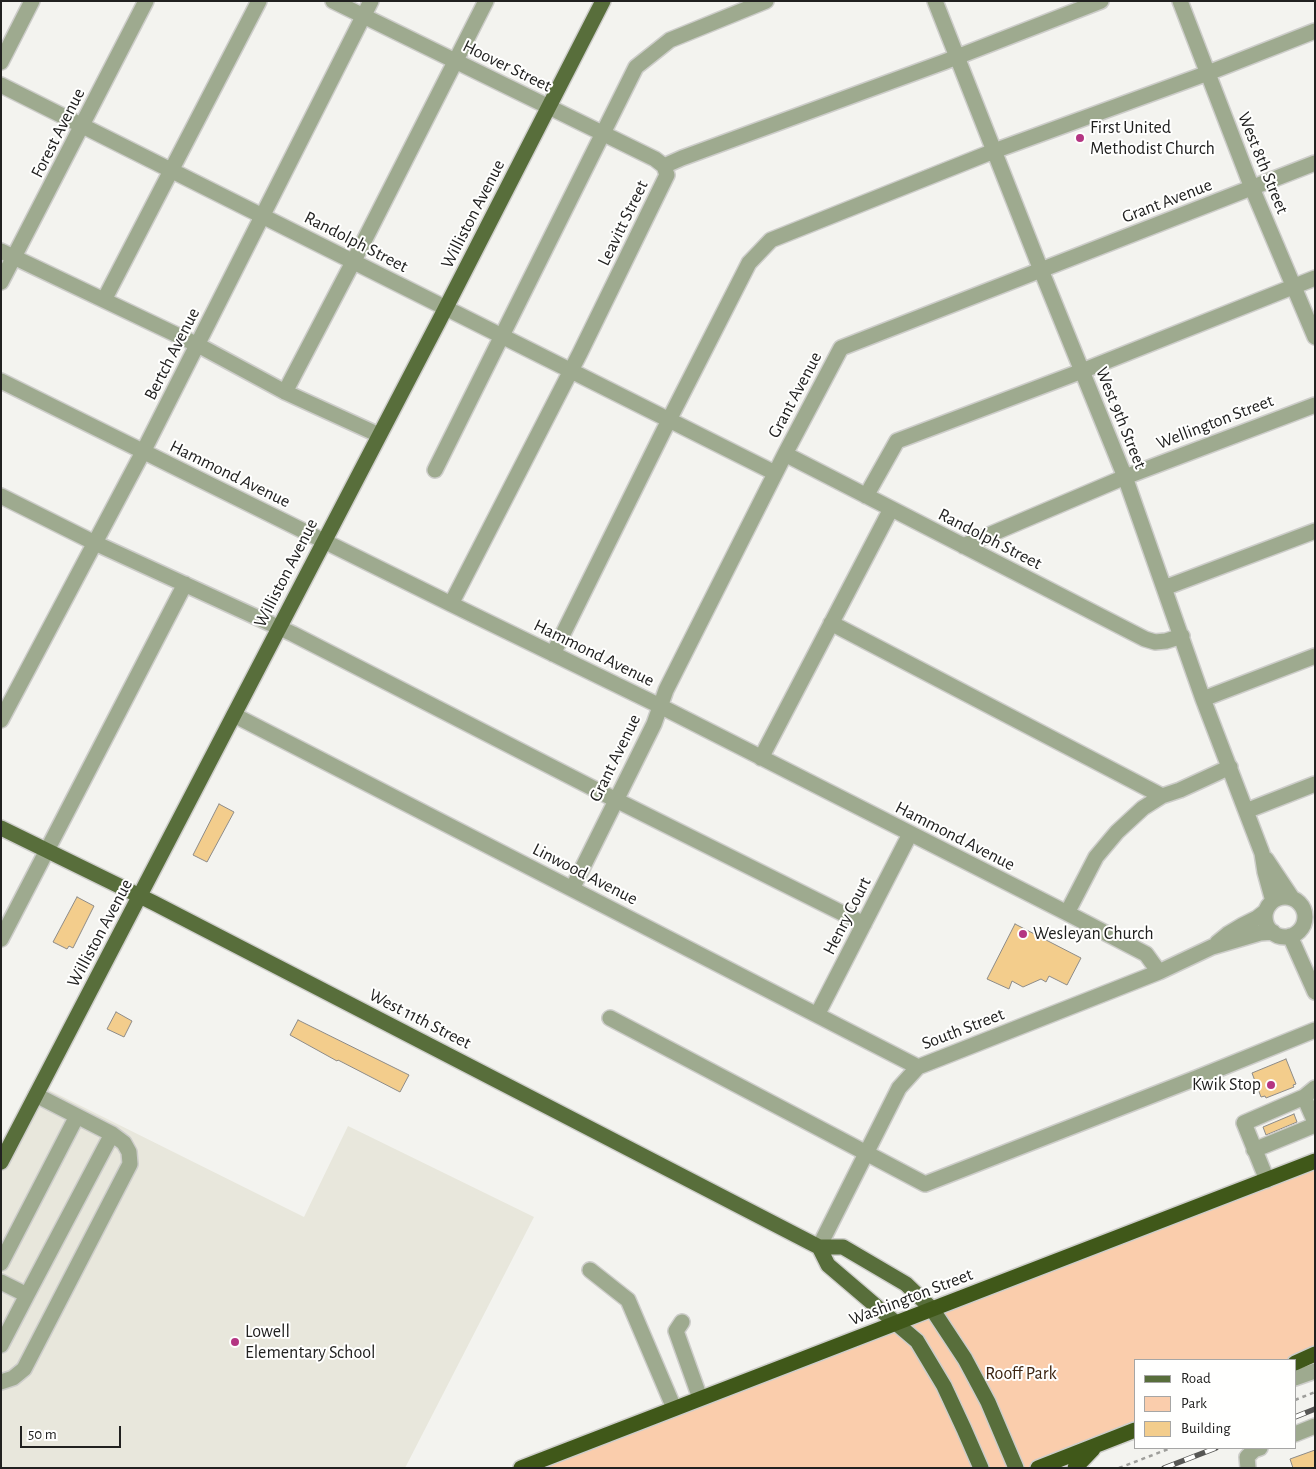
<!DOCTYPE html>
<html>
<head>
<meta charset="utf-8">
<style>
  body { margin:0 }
  #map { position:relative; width:1316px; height:1469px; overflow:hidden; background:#f3f3ef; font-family:"Alegreya Sans",sans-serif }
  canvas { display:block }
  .frame { position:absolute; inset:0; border:2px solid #212120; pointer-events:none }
  .legend { position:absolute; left:1134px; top:1359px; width:162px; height:90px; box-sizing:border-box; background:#fffffe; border:1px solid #a6a6a5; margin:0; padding:6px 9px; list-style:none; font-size:15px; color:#212120 }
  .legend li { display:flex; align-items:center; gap:10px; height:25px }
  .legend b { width:25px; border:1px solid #a6a6a5 }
  .scale { position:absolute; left:20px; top:1426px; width:101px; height:22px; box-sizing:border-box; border:2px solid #212120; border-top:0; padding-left:6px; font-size:15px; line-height:18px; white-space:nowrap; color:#212120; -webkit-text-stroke:4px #fffffe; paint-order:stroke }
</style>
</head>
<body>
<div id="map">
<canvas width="1316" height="1469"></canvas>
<div class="frame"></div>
<ul class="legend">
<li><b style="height:6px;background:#586e3b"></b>Road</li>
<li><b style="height:14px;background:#facdac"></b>Park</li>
<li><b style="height:14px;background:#f3cd8c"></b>Building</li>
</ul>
<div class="scale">50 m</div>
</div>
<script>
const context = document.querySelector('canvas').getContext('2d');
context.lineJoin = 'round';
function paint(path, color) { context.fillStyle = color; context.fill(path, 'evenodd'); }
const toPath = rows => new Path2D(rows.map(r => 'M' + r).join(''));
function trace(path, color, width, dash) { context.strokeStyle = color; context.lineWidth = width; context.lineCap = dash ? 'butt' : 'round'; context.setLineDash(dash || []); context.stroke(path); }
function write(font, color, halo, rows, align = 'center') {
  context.font = font + ' "Alegreya Sans",sans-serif'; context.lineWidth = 4; context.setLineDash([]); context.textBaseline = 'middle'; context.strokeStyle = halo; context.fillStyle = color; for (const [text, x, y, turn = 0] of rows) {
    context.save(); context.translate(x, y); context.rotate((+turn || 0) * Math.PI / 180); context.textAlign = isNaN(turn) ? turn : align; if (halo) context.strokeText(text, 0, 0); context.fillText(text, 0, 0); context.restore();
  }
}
paint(toPath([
  [41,1086,304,1217,348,1126,534,1217,405,1468,1,1468,1,1162]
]), '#e8e7dc');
paint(toPath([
  [1315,1161,1315,1354,1295,1360,1135,1360,1135,1430,1038,1468,521,1468]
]), '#facdac');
const building = toPath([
  [219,804,234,812,207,862,193,855,219,804],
  [77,897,94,906,73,948,69,946,67,949,53,942,77,897],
  [1015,924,1081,958,1067,985,1049,976,1046,982,1041,979,1023,987,1012,981,1009,989,987,979,1015,924],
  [116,1012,132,1021,124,1037,107,1029,116,1012],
  [298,1020,409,1075,400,1092,338,1060,337,1061,290,1035,298,1020],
  [1286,1059,1296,1084,1293,1085,1294,1087,1266,1098,1265,1096,1261,1097,1252,1073,1286,1059],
  [1294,1114,1297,1122,1266,1135,1263,1127,1294,1114],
  [1315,1450,1315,1468,1293,1468,1290,1459,1315,1450]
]);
paint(building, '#f3cd8c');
trace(building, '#8d8b88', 1);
const minor = toPath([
  [333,1,655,159,664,166],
  [935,1,1041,270,1125,477,1203,699,1262,853,1265,872,1273,901],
  [1180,1,1252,188,1315,337],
  [1,62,32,1],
  [1,85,775,473],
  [664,166,682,158,944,62,1101,1],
  [1,251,198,345,285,392,379,435],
  [1,282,146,1],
  [104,300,259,1],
  [1,381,451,604,660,706,1067,913,1146,954,1159,972],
  [285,392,363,243,486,1],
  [785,454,1145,639,1155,642,1166,641,1182,636],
  [435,470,636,67,670,40,766,1],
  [1,496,95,543,293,634,616,800,864,924],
  [866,496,897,441,1082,371,1315,278],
  [963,546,1125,477,1315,405],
  [1164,588,1315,531],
  [451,604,580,353,667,175,664,166],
  [831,623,1162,796],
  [553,654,669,420,749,263,771,240,994,151,1208,73,1315,31],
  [1203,699,1315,656],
  [234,715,918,1067],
  [1,720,143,452,371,1],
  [761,758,891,509],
  [1246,811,1315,784],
  [1266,859,1292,898],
  [572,889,654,724,666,690,785,454,841,348,1315,163],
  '1265 917a20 20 0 1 1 40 0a20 20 0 1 1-40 0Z',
  [1067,913,1096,857,1117,832,1143,808,1162,796,1180,790,1230,767],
  [1290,936,1315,992],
  [1,939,185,584],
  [1217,943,1228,934,1243,925,1257,918,1266,911],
  [817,1015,910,834],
  [610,1018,925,1184,1199,1077,1315,1030],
  [1304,1097,1315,1122],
  [1254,1150,1315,1125],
  [1267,1180,1244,1123,1304,1097,1315,1088],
  [819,1247,899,1088,918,1067,1159,972,1212,947,1260,933,1273,932],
  [1,1263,77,1116],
  [590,1270,628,1300,674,1408],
  [1,1282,27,1295,112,1134],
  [682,1322,676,1331,700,1398],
  [1,1345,27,1295],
  [1295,1378,1315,1371],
  [1,1382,13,1378,24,1369,130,1164,129,1152,124,1143,112,1134,36,1095],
  [1295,1434,1315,1426],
  [1248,1468,1247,1457,1254,1450,1260,1448]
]);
const major = toPath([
  [1,828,154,903,819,1247,843,1247,906,1284,932,1309,965,1359,988,1402,1016,1468],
  [1,1162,439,321,603,1],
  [819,1247,828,1265,917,1341,944,1386,964,1429,981,1468]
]);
const highway = toPath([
  [1295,1363,1315,1354],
  [521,1468,1315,1161],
  [1038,1468,1135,1430],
  [1075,1468,1093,1449]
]);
trace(minor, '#cdcdca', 18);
trace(major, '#cdcdca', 18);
trace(highway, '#cdcdca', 18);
trace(toPath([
  [1295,1400,1315,1392],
  [1119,1468,1171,1448]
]), '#9e9e9b', 2.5, [4, 4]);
trace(minor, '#9eaa8f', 15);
trace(major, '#586e3b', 15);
trace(highway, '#405819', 15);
const rail = toPath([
  [1295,1417,1315,1409],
  [1164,1468,1216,1448]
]);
trace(rail, '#575755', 5.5);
trace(rail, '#fffffe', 4, [11]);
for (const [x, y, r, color] of [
  [1080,138,5,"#b43582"],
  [1023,934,5,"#b43582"],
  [1271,1085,5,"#b43582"],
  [235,1342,5,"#b43582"]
]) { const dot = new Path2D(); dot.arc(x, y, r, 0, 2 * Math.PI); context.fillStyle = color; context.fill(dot); trace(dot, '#fffffe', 2); }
write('18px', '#212120', '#fffffe', [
  ["Hoover Street",507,66,26],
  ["Forest Avenue",58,133,-63],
  ["West 8th Street",1263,163,68],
  ["Grant Avenue",1167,201,-21],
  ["Williston Avenue",473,214,-63],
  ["Leavitt Street",623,223,-64],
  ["Randolph Street",356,242,27],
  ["Bertch Avenue",172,354,-63],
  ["Grant Avenue",795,395,-62],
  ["West 9th Street",1121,418,68],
  ["Wellington Street",1215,422,-21],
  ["Hammond Avenue",230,474,26],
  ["Randolph Street",990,539,27],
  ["Williston Avenue",286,573,-63],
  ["Hammond Avenue",594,653,26],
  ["Grant Avenue",615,758,-64],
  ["Hammond Avenue",955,836,27],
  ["Linwood Avenue",585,874,27],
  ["Henry Court",847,916,-63],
  ["Williston Avenue",100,933,-62],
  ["West 11th Street",420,1019,27],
  ["South Street",963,1029,-21],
  ["Washington Street",911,1297,-21]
]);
write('18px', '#212120', '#fffffe', [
  ["First United",1090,128],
  ["Methodist Church",1090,149],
  ["Wesleyan Church",1033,934],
  ["Kwik Stop",1261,1085,"right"],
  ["Lowell",245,1332],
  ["Elementary School",245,1353]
], 'left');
write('18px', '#3d2410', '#fffffe', [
  ["Rooff Park",1021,1374]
]);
</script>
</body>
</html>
